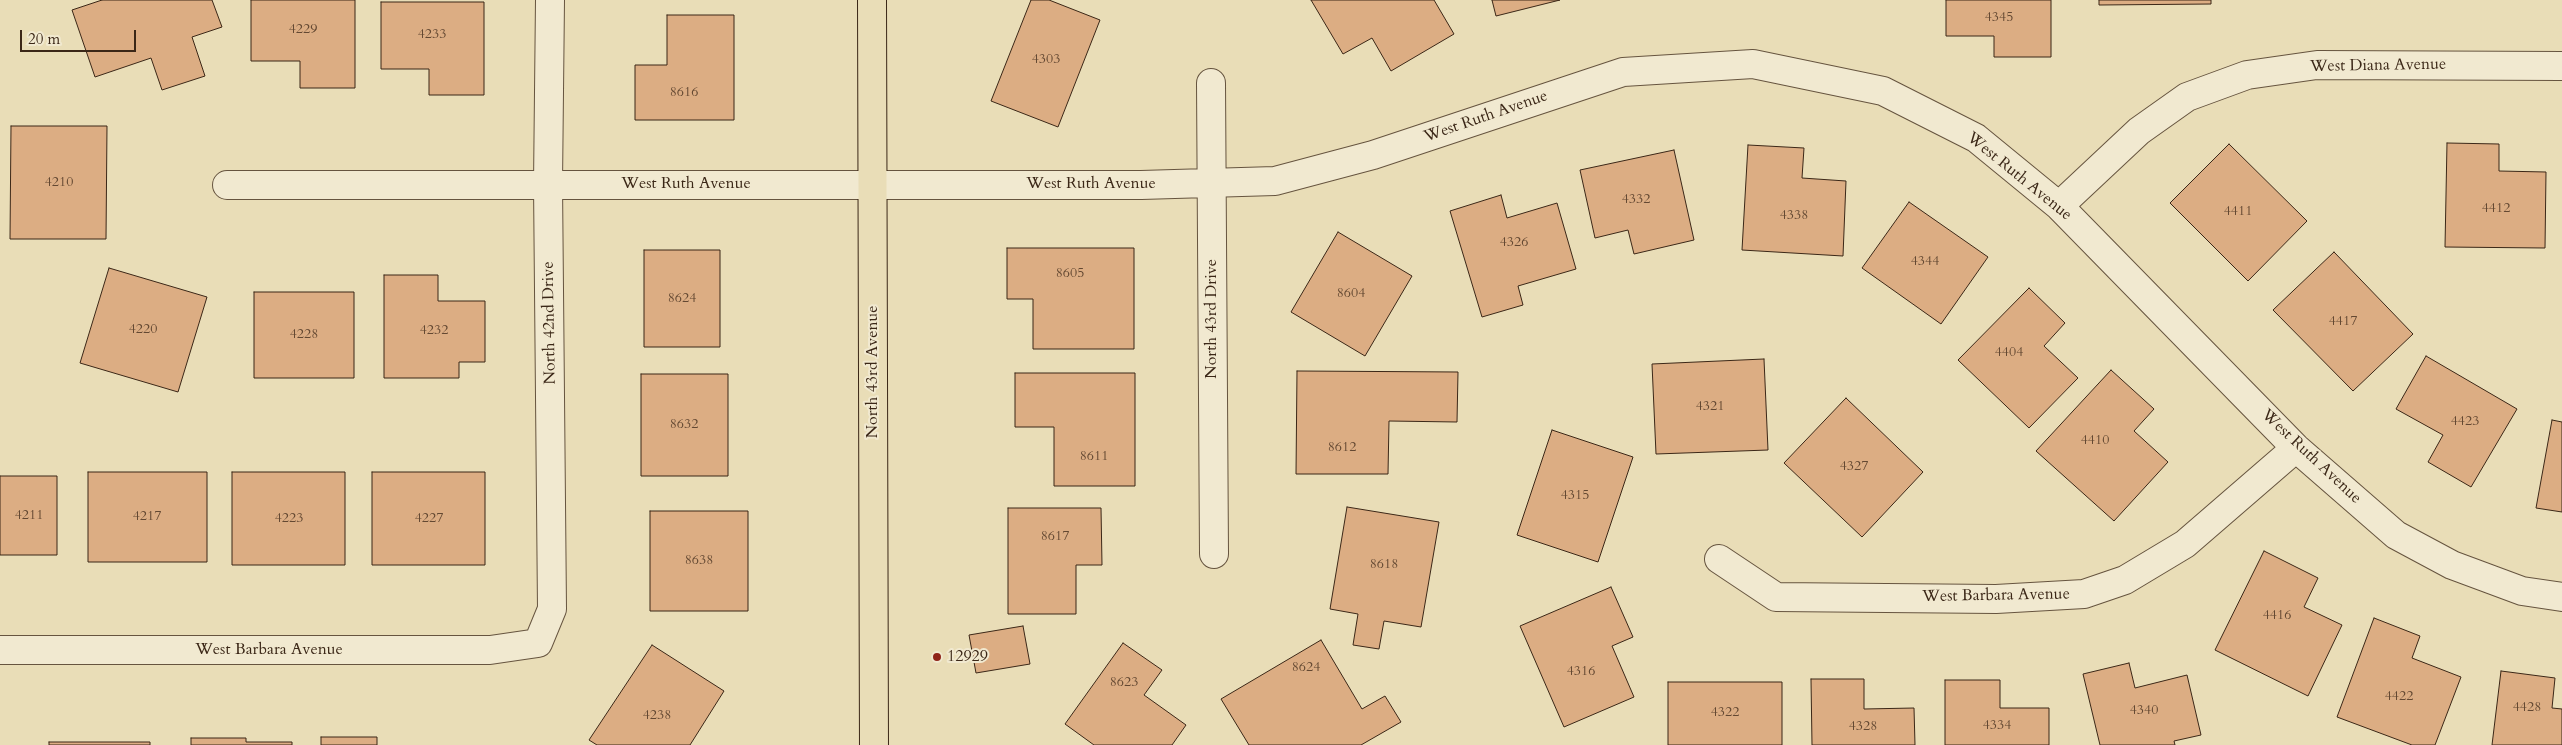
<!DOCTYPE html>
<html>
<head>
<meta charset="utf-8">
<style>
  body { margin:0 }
  #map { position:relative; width:2562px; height:745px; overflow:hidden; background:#e9ddb7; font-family:Cardo,serif }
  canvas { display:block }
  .scale { position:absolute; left:20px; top:30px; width:116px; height:22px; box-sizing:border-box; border:2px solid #3b2717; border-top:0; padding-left:6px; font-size:15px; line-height:18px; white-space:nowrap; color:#3b2717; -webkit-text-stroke:4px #f1e9d0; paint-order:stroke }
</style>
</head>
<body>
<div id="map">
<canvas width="2562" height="745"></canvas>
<div class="scale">20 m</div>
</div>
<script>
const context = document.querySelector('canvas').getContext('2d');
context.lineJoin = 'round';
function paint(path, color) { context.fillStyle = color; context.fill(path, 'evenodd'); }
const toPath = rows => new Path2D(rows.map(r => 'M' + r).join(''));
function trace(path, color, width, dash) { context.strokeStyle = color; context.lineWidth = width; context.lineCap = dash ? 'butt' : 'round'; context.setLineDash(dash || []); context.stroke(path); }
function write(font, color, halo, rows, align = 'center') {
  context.font = font + ' Cardo,serif'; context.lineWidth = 4; context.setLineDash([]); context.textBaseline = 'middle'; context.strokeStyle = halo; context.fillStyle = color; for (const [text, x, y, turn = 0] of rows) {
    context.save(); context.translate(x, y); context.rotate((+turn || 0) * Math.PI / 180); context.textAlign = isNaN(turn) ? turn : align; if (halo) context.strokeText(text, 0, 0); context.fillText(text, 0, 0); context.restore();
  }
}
const building = toPath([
  [102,0,212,0,222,27,192,37,205,76,162,90,151,58,95,77,72,10,102,0],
  [251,0,355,0,355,88,300,88,300,61,251,61,251,0],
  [1031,0,1049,0,1100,20,1058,127,991,101,1031,0],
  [1311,0,1434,0,1454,34,1391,71,1372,38,1343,54,1311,0],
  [1492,0,1560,0,1496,16,1492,0],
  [1946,0,2051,0,2051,57,1994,57,1994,36,1946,36,1946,0],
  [2099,0,2211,0,2211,4,2099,5,2099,0],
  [381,2,484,2,484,95,429,95,429,69,381,69,381,2],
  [667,15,734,15,734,120,635,120,635,65,667,65,667,15],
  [11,126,107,126,106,239,10,239,11,126],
  [2447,143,2499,144,2499,171,2546,172,2545,248,2445,247,2447,143],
  [2229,144,2307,221,2248,281,2170,203,2229,144],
  [1748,145,1804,148,1802,178,1846,181,1843,256,1742,250,1748,145],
  [1674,150,1694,240,1634,254,1628,230,1595,238,1580,170,1674,150],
  [1501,195,1507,218,1557,203,1576,269,1518,286,1523,305,1482,317,1450,211,1501,195],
  [1909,202,1988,257,1941,324,1862,268,1909,202],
  [1338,232,1412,276,1365,356,1291,312,1338,232],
  [1007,248,1134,248,1134,349,1033,349,1033,299,1007,299,1007,248],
  [644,250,720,250,720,347,644,347,644,250],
  [2334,252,2413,334,2353,391,2273,310,2334,252],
  [109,268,207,297,178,392,80,363,109,268],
  [384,275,438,275,438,301,485,301,485,362,459,362,459,378,384,378,384,275],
  [2029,288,2065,323,2044,346,2078,378,2029,428,1958,360,2029,288],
  [254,292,354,292,354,378,254,378,254,292],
  [2426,356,2517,409,2471,487,2428,462,2443,435,2396,409,2426,356],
  [1764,359,1768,450,1656,454,1652,364,1764,359],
  [2111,370,2154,409,2134,431,2168,462,2114,521,2036,451,2111,370],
  [1297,371,1458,372,1457,422,1389,421,1388,474,1296,474,1297,371],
  [1015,373,1135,373,1135,486,1054,486,1054,427,1015,427,1015,373],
  [641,374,728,374,728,476,641,476,641,374],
  [1846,398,1923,472,1862,537,1784,463,1846,398],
  [2552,420,2562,422,2562,512,2536,508,2552,420],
  [1552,430,1633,457,1598,562,1517,535,1552,430],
  [88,472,207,472,207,562,88,562,88,472],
  [232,472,345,472,345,565,232,565,232,472],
  [372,472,485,472,485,565,372,565,372,472],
  [0,476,57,476,57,555,0,555,0,476],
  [1347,507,1439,522,1421,627,1384,621,1379,649,1353,645,1358,614,1330,609,1347,507],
  [1008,508,1101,508,1102,565,1076,565,1076,614,1008,614,1008,508],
  [650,511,748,511,748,611,650,611,650,511],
  [2264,551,2318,578,2304,607,2342,625,2308,696,2215,650,2264,551],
  [1611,587,1633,637,1612,646,1634,697,1564,727,1520,626,1611,587],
  [2374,618,2420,636,2412,658,2461,677,2435,745,2412,745,2337,717,2374,618],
  [1023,626,1030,664,976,673,969,635,1023,626],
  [1321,640,1362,709,1385,696,1401,722,1361,745,1249,745,1221,699,1321,640],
  [1123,643,1162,670,1144,695,1186,725,1172,745,1094,745,1065,724,1123,643],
  [652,645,724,691,690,745,597,745,589,740,652,645],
  [2129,663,2135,688,2187,675,2201,735,2174,741,2175,745,2100,745,2083,674,2129,663],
  [2501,671,2555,678,2552,708,2562,709,2562,745,2492,745,2501,671],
  [1811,679,1864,679,1864,709,1914,708,1915,745,1812,745,1811,679],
  [1945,680,2000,680,2000,708,2049,708,2049,745,1945,745,1945,680],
  [1668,682,1782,682,1782,745,1668,745,1668,682],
  [321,737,377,737,377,745,321,745,321,737],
  [191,738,246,738,246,742,292,742,292,745,191,745,191,738],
  [49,742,150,742,150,745,49,745,49,742]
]);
paint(building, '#dcad83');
trace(building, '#3b2717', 1);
const minor = toPath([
  [1211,83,1214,554],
  [227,185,1141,185,1275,181,1373,155,1623,72,1753,64,1883,91,1976,138,2059,206,2296,448,2396,535,2452,565,2522,591,2562,597],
  [2059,206,2139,131,2187,97,2247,75,2317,65,2562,66],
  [1719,559,1776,597,1996,599,2084,594,2125,580,2185,544,2296,448],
  [0,650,490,650,538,643,552,609,548,184,550,0]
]);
const major = toPath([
  [872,0,874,745]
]);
trace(minor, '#66543f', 30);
trace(major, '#3b2717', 30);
trace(minor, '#f1e9d0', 28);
trace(major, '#e9ddb7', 28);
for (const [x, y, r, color] of [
  [937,657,5,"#8f2418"]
]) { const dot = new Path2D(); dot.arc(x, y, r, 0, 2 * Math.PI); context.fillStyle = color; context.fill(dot); trace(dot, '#f1e9d0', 2); }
write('14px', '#634832', null, [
  ["4345",1999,18],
  ["4229",303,30],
  ["4233",432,35],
  ["4303",1046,60],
  ["8616",684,93],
  ["4210",59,183],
  ["4332",1636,200],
  ["4412",2496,209],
  ["4411",2238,212],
  ["4338",1794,216],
  ["4326",1514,243],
  ["4344",1925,262],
  ["8605",1070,274],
  ["8604",1351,294],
  ["8624",682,299],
  ["4417",2343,322],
  ["4220",143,330],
  ["4232",434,331],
  ["4228",304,335],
  ["4404",2009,353],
  ["4321",1710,407],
  ["4423",2465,422],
  ["8632",684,425],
  ["4410",2095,441],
  ["8612",1342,448],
  ["8611",1094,457],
  ["4327",1854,467],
  ["4315",1575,496],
  ["4211",29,516],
  ["4217",147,517],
  ["4223",289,519],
  ["4227",429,519],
  ["8617",1055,537],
  ["8638",699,561],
  ["8618",1384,565],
  ["4416",2277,616],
  ["8624",1306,668],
  ["4316",1581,672],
  ["8623",1124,683],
  ["4422",2399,697],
  ["4428",2527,708],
  ["4340",2144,711],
  ["4322",1725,713],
  ["4238",657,716],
  ["4334",1997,726],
  ["4328",1863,727]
]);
write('16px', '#3b2717', '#f1e9d0', [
  ["West Diana Avenue",2378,66,-1],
  ["West Ruth Avenue",1486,117,-19],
  ["West Ruth Avenue",2019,177,39],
  ["West Ruth Avenue",686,184],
  ["West Ruth Avenue",1091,184],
  ["North 43rd Drive",1212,319,-90],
  ["North 42nd Drive",550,323,-91],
  ["North 43rd Avenue",873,372,-90],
  ["West Ruth Avenue",2311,457,43],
  ["West Barbara Avenue",1996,596,-1],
  ["West Barbara Avenue",269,650]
]);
write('16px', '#3b2717', '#f1e9d0', [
  ["12929",947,657]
], 'left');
</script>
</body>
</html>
